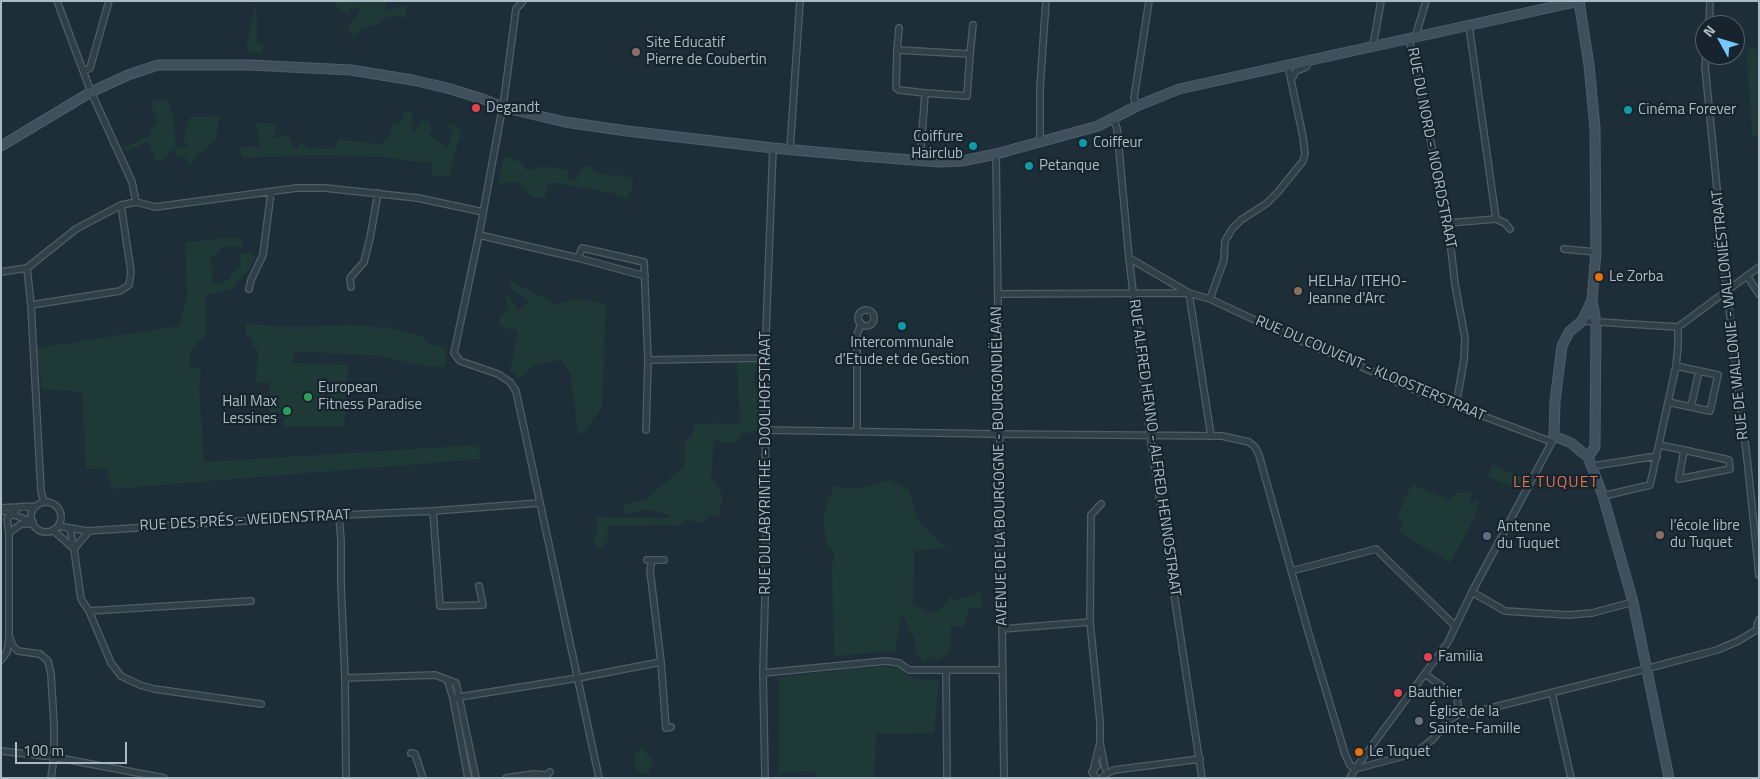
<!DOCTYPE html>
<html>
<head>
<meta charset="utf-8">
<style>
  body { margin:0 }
  #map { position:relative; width:1760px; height:779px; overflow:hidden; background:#1e2e38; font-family:"Titillium Web",sans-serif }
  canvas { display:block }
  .frame { position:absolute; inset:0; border:2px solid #abbbc6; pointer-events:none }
  .north { position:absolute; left:1695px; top:15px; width:50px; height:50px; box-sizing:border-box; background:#17242d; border:1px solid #52606a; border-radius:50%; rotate:309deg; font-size:14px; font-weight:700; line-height:20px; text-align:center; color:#abbbc6 }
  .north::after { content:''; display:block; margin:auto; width:18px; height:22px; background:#77c6ff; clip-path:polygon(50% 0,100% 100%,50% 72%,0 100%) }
  .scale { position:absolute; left:15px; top:742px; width:112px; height:22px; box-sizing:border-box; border:2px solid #abbbc6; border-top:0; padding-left:6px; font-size:15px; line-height:18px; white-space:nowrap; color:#abbbc6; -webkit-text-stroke:4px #17242d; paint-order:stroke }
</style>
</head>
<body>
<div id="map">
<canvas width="1760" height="779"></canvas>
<div class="frame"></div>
<div class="north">N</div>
<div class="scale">100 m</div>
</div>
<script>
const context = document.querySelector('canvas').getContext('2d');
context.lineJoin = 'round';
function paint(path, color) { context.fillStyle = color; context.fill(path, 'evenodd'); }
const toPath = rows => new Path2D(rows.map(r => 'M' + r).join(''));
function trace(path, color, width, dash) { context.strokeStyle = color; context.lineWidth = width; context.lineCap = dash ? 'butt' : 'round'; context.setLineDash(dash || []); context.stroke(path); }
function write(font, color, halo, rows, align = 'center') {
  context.font = font + ' "Titillium Web",sans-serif'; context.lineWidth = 4.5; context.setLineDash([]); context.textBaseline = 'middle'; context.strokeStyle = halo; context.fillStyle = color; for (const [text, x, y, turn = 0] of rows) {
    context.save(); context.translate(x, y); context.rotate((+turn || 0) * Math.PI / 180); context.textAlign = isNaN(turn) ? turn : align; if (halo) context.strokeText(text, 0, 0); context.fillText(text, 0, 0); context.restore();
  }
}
paint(toPath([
  [335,1,387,1,385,6,387,10,405,5,407,11,406,18,395,16,387,17,379,24,361,28,355,36,347,28,361,9,350,7,349,13,339,11],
  [254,7,257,12,257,42,264,46,260,53,246,50],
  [1747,49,1759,49,1759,137,1752,136],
  [166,99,173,114,176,148,188,147,183,138,190,117,219,116,216,140,195,158,191,164,185,159,187,156,177,156,175,149,168,154,165,159,156,162,148,142,127,151,123,148,149,136,152,128,158,121,150,102],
  [411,110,413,134,421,123,426,121,430,123,432,130,428,137,437,139,439,143,449,147,452,133,449,125,457,125,461,136,457,144,456,152,450,168,452,175,440,177,432,174,431,162,409,161,384,157,318,155,242,158,240,147,260,147,256,122,275,124,276,129,273,138,287,136,291,139,292,147,298,148,299,142,309,148,329,149,335,147,339,140,381,144,388,138,393,125,399,124,402,121,404,112],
  [505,156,524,164,525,170,535,169,542,166,568,170,568,180,576,181,583,166,588,166,600,173,610,176,622,175,633,179,632,188,627,198,613,193,557,183,548,183,545,197,535,198,522,188,518,182,497,183],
  [227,238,243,239,242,246,230,247,222,246,217,254,209,258,213,273,212,285,229,280,231,275,241,266,240,254,252,252,255,257,251,267,240,279,235,288,206,295,206,336,199,340,191,350,189,365,201,370,199,385,204,462,478,445,481,459,112,489,106,468,86,469,82,392,42,389,37,348,179,326,187,297,185,242],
  [510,280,556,305,576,299,606,304,602,407,584,432,578,434,571,375,561,360,535,365,519,379,510,370,518,331,499,325,501,315,508,310,505,297,510,296,517,310,530,302,511,288],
  [246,323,286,327,352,325,392,328,421,336,428,343,446,348,445,366,429,367,381,356,294,351,293,363,348,365,344,427,284,427,284,413,269,412,270,383,256,382,258,350,253,346,252,339,246,335],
  [758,362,754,380,759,403,760,430,740,435,737,442,724,443,714,440,711,478,722,494,722,503,718,516,709,515,703,523,686,520,680,525,607,526,608,540,601,548,593,543,597,533,597,517,665,518,671,516,648,509,625,514,624,511,624,505,648,498,684,466,685,442,693,433,695,425,714,423,729,425,741,422,738,398,737,363],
  [1492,465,1525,478,1520,490,1487,477],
  [890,480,909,490,917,520,946,548,914,551,913,605,931,613,941,609,950,597,957,600,981,592,982,608,969,608,964,626,951,626,951,645,947,655,938,660,929,656,924,662,917,657,914,636,909,632,905,619,901,616,895,651,834,656,832,567,834,555,833,549,827,546,823,520,825,509,834,486,860,489],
  [1412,484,1451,500,1455,493,1468,492,1472,494,1469,500,1474,502,1476,499,1479,502,1475,517,1450,563,1402,534,1400,530,1403,521,1400,520,1398,514],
  [882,666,898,668,907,675,924,680,939,681,934,733,876,734,874,778,816,778,816,774,812,771,779,773,779,677],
  [643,747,648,756,652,757,652,765,648,774,641,773,635,767,635,753]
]), '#1f3937');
const street = toPath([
  [57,1,91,92,132,182,136,202],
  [523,1,516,9,504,99,479,235,454,353,460,361,498,374,510,382,516,391,599,778],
  [1709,25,1710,1],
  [1469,26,1496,219],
  [1415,38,1426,1],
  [1409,39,1448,223,1455,284,1465,338,1464,360,1456,405],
  [1373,46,1381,1],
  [897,50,899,28],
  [970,54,973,25],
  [1706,55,1705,66,1727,291,1748,467,1759,575],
  [84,71,90,68,109,1],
  [1291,80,1296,71,1306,67,1309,62],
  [1137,106,1134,98,1149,1],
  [1113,118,1117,128,1129,258,1150,436,1202,778],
  [1040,142,1040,88,1046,1],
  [790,150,800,1],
  [996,154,1004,778],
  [920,161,925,93,899,90,896,88,897,50,970,54,967,96,925,93],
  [1448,223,1496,219,1505,223,1510,229],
  [479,235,578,258,645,276],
  [1564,249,1596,252],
  [578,258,582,248,644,262,648,360],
  [1129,258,1189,293,1210,299,1276,330,1422,393,1552,442],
  [27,268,31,305,41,491,44,502],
  [1,272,27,268,76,229,121,205,136,202,155,207,297,188,325,188,418,198,483,212],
  [1747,276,1759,294],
  [351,287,350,278,364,262,370,238,378,193],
  [249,289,251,280,263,255,271,192],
  [1189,293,1211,436],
  [998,294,1187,293],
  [1210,299,1224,260,1225,241,1232,229,1241,220,1267,203,1278,192,1303,161,1305,154,1303,137,1288,66],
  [31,305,120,291,129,285,131,272,121,205],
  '858 318a8 8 0 1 1 16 0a8 8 0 1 1-16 0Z',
  [1582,321,1678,327,1759,267],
  [1668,402,1710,411,1718,375,1676,366],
  [1691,407,1699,371],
  [646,430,648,360,765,358],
  [766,430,994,434,1222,436,1249,442,1255,447,1259,455,1308,631,1345,754,1350,765,1355,769],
  [857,432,857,335,861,323],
  [1659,445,1684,450,1679,479,1730,469,1729,460,1684,450],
  [1593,466,1657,456],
  [1603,496,1650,485,1676,366,1678,346,1678,327],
  '31 517a15 15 0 1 1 30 0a15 15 0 1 1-30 0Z',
  [19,507,7,519,9,533,21,524,33,524],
  [1,508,36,506],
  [1,510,33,522],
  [433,511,440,606,483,605,479,586],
  [339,515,341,541,341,584,345,678,346,778],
  [58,526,87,531,322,516,433,511,539,503],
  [53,530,74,549,70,529],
  [89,531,74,549,81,599,89,611,111,663,121,676,140,685,154,689,261,704],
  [9,533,9,636,13,646,18,651,40,654,48,661,51,674,54,725,54,757,51,778],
  [647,560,664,560],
  [652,560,650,570,661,662,666,728,671,727],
  [1291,571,1376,549,1455,626],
  [1472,592,1505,611,1568,615,1592,613,1633,602],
  [89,611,251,601],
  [1759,620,1757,625,1759,630],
  [1002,629,1090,622],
  [1,660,7,652,9,638],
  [946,670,947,778],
  [763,673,886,661,899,663,909,670,1003,670],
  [1425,674,1457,697,1459,714],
  [345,678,435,675,456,683,476,778],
  [447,679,453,698,468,778],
  [1552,693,1571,778],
  [453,698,578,678,661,662],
  [1100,743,1100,722,1090,622,1091,515,1101,504],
  [1,751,54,757,164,778],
  [411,753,415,754,423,778],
  [1094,767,1100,743,1105,768],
  [1355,769,1415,753,1432,740,1451,719,1459,714,1467,714,1638,671,1717,650,1738,641,1758,629],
  [506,778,534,774,547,775,550,772],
  [765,778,763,673,766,562,765,358,773,148],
  [1096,778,1092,772,1097,766],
  [1102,778,1106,774,1114,770,1200,759],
  [1350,778,1355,769,1448,642,1472,592,1553,440]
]);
const secondary = toPath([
  [1579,1,1589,65,1595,128,1596,252,1592,300,1582,321,1569,332,1562,346,1555,401,1554,436,1571,443,1588,457,1603,496,1633,602,1669,778],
  [1,146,91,92,128,75,158,65,249,65,351,70,412,80,447,88,483,99,502,107,565,122,627,131,773,148,861,156,939,162,962,161,996,154,1098,126,1137,106,1179,89,1580,1],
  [1588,457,1595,447,1596,323,1592,300]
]);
trace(street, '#4f5d67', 8);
trace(secondary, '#4f5d67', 11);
trace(street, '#313f49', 5.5);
trace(secondary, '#3f4f5c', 9);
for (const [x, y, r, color] of [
  [636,52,5,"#8d6e63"],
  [476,108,5,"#e0444e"],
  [1628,110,5,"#0f9aa8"],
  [1083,143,5,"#0f9aa8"],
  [973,146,5,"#0f9aa8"],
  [1029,166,5,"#0f9aa8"],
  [1599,277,5,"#e8710a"],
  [1298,291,5,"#8d6e63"],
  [902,326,5,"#0f9aa8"],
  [308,397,5,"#2e9e5b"],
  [287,411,5,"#2e9e5b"],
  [1660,535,5,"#8d6e63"],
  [1487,536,5,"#5c6f8a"],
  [1428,657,5,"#e0444e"],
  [1398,693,5,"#e0444e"],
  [1419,721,5,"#6b7280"],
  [1359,752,5,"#e8710a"]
]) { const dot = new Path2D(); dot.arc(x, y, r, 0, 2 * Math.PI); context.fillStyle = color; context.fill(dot); trace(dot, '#17242d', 2); }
write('15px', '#abbbc6', '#17242d', [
  ["Site Educatif",646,43],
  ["Pierre de Coubertin",646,60],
  ["Degandt",486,108],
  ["Cinéma Forever",1638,110],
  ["Coiffure",963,137,"right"],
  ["Hairclub",963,154,"right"],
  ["Coiffeur",1093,143],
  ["Petanque",1039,166],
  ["Le Zorba",1609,277],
  ["HELHa/ ITEHO-",1308,282],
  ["Jeanne d'Arc",1308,299],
  ["Intercommunale",902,343,"center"],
  ["d’Etude et de Gestion",902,360,"center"],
  ["European",318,388],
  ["Fitness Paradise",318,405],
  ["Hall Max",277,402,"right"],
  ["Lessines",277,419,"right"],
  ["l’école libre",1670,526],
  ["du Tuquet",1670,543],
  ["Antenne",1497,527],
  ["du Tuquet",1497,544],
  ["Familia",1438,657],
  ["Bauthier",1408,693],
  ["Église de la",1429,712],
  ["Sainte-Famille",1429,729],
  ["Le Tuquet",1369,752]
], 'left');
write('15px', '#abbbc6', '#17242d', [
  ["RUE DU NORD - NOORDSTRAAT",1431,148,79],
  ["RUE DE WALLONIE - WALLONIËSTRAAT",1731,315,-96],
  ["RUE DU COUVENT - KLOOSTERSTRAAT",1370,369,23],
  ["RUE ALFRED HENNO - ALFRED HENNOSTRAAT",1154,448,82],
  ["RUE DU LABYRINTHE - DOOLHOFSTRAAT",766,463,-90],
  ["AVENUE DE LA BOURGOGNE - BOURGONDIËLAAN",1000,466,-91],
  ["RUE DES PRÉS - WEIDENSTRAAT",245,521,-3]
]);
context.letterSpacing = '1px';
write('16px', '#dd714f', '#17242d', [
  ["LE TUQUET",1556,483]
]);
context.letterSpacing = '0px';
</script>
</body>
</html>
